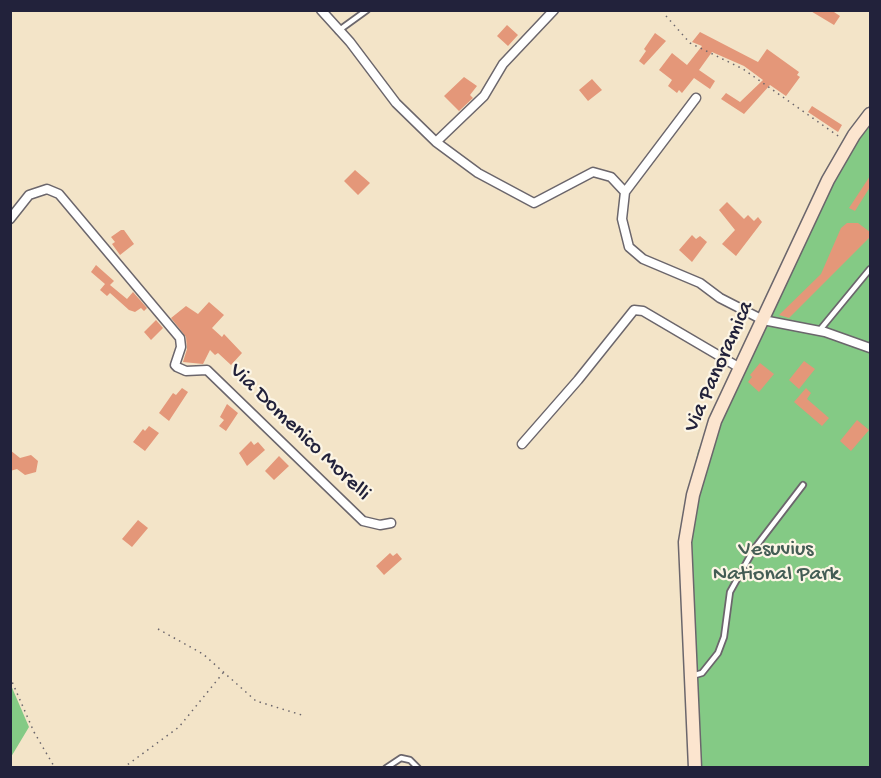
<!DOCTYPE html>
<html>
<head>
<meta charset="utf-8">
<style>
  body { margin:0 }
  #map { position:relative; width:881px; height:778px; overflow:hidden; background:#f3e4c8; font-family:"Gochi Hand",sans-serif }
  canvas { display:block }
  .frame { position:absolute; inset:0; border:12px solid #22223b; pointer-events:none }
</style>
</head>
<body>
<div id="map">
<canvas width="881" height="778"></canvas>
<div class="frame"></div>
</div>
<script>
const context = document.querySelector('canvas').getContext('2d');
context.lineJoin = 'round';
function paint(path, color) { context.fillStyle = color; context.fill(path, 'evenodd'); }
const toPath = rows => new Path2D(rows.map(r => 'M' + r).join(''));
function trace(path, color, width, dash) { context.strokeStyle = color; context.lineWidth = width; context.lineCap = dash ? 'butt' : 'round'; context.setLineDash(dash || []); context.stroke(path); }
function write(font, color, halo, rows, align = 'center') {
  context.font = font + ' "Gochi Hand",sans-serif'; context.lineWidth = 4.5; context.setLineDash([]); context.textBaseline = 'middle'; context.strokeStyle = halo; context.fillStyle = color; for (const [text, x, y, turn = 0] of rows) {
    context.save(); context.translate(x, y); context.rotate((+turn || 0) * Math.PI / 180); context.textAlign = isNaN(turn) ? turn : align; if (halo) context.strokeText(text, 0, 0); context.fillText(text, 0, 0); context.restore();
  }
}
paint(toPath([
  [870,105,870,767,692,768,681,603,683,521,698,451,828,169],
  [10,683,29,727,11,757,10,757]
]), '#84ca85');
paint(toPath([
  [809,10,831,10,840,16,834,25],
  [507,25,518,35,508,46,497,36],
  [700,32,758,62,767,49,799,72,797,75,800,77,786,96,770,85,744,114,721,99,726,93,740,102,763,80,744,66,712,52,699,70,715,81,710,89,694,78,682,93,679,90,677,93,668,86,672,80,659,70,672,53,687,65,702,46,692,42],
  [655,33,666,41,644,65,639,61,646,51,644,49],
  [464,77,477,86,470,95,473,98,459,111,444,96],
  [592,79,602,90,588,101,579,90],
  [812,106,842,125,838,132,808,112],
  [355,170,370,183,358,195,344,181],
  [870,176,870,187,855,211,849,208],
  [727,202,744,219,748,215,754,221,758,217,762,222,736,256,722,244,735,230,719,210],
  [847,223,858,223,870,232,870,237,789,318,779,315,821,274,841,228],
  [121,230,124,230,134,244,120,255,112,244,115,242,111,237],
  [692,235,696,239,700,236,707,242,692,262,679,250],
  [96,265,114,281,110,285,127,299,133,292,147,308,144,311,141,308,135,312,129,310,110,293,107,296,100,290,105,284,91,272],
  [209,302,224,315,212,328,222,337,224,334,242,353,231,365,218,353,215,355,210,350,203,364,183,362,187,349,186,337,171,318,186,306,198,314],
  [156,320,163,328,151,340,144,332],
  [804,361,815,369,799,389,789,380],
  [760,363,774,374,759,392,748,382,752,377,750,375],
  [182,388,188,392,169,421,159,413,173,393,176,395],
  [806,388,811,393,807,399,829,418,822,426,794,402],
  [227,404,238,413,226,431,219,426,224,420,220,417],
  [857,420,869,430,851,451,840,441],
  [149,426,159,433,145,451,133,442,143,429,145,431],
  [251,441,254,445,258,442,265,450,247,466,239,453],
  [10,450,20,458,31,455,38,461,36,472,25,475,17,469,10,471],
  [279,456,289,466,274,480,265,471],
  [138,520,148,528,132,547,122,539],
  [390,553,393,556,397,553,402,559,384,575,376,566]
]), '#e49779');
const lane = toPath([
  [338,31,367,10],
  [819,331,870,269],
  [692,676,702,673,718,653,724,637,730,592,754,549,803,485],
  [386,768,401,758,410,760,418,768]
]);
const street = toPath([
  [321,10,350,42,396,103,436,142,478,173,534,203,593,172,611,177,625,192],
  [696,98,625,192,622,219,629,247,643,259,700,283,720,298,763,320,825,332,870,348],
  [436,142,484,96,503,64,554,10],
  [10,219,29,195,47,189,59,194,180,338,181,347,175,365,177,367,186,371,207,370,363,521,380,525,391,523],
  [522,444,578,380,634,310,643,311,740,368]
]);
const secondary = toPath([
  [695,768,685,542,693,495,715,421,828,180,854,135,870,114]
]);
trace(lane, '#6b666c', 8);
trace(street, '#6b666c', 11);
trace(secondary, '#6b666c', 15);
trace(toPath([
  [666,16,690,43,743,69,841,138],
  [158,629,203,654,256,701,305,716],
  [10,677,34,732,55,768],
  [123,768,179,727,223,673]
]), '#6b666c', 1.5, [1.5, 4.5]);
trace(lane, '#fff', 4.5);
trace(street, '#fff', 8);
trace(secondary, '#fce5cf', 12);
write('22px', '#22223b', '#fcf5e5', [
  ["Via Panoramica",720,367,-66],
  ["Via Domenico Morelli",299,433,44]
]);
write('22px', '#445d55', '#fcf5e5', [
  ["Vesuvius",776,551],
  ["National Park",776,576]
]);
</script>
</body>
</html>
